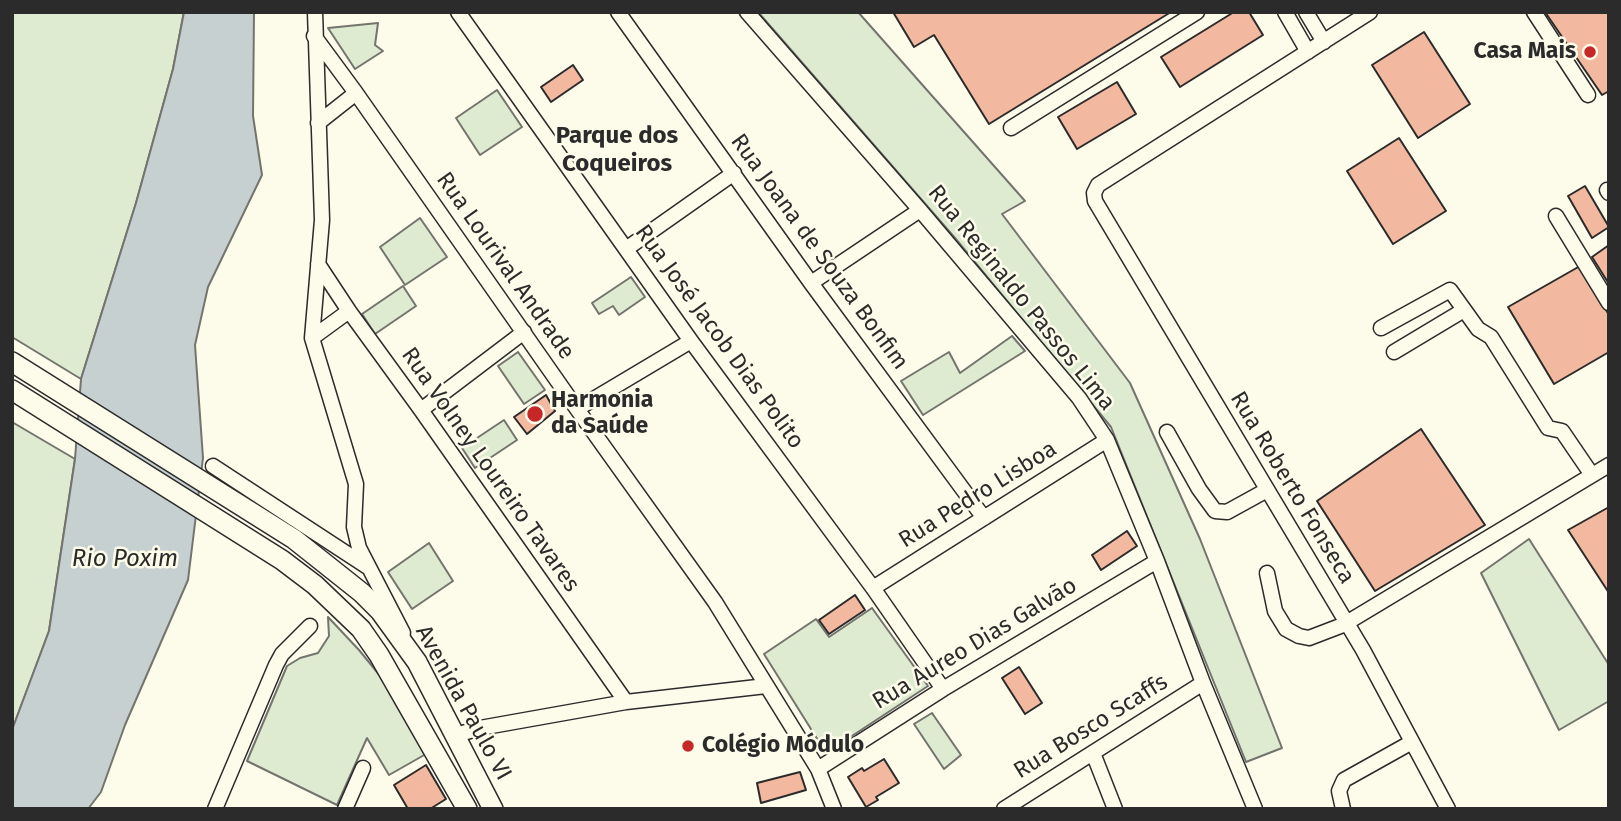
<!DOCTYPE html>
<html>
<head>
<meta charset="utf-8">
<style>
  body { margin:0 }
  #map { position:relative; width:1621px; height:821px; overflow:hidden; background:#fdfbea; font-family:"Fira Sans",sans-serif }
  canvas { display:block }
  .frame { position:absolute; inset:0; border:14px solid #2b2b2b; pointer-events:none }
</style>
</head>
<body>
<div id="map">
<canvas width="1621" height="821"></canvas>
<div class="frame"></div>
</div>
<script>
const context = document.querySelector('canvas').getContext('2d');
context.lineJoin = 'round';
function paint(path, color) { context.fillStyle = color; context.fill(path, 'evenodd'); }
const toPath = rows => new Path2D(rows.map(r => 'M' + r).join(''));
function trace(path, color, width, dash) { context.strokeStyle = color; context.lineWidth = width; context.lineCap = dash ? 'butt' : 'round'; context.setLineDash(dash || []); context.stroke(path); }
function write(font, color, halo, rows, align = 'center') {
  context.font = font + ' "Fira Sans",sans-serif'; context.lineWidth = 5; context.setLineDash([]); context.textBaseline = 'middle'; context.strokeStyle = halo; context.fillStyle = color; for (const [text, x, y, turn = 0] of rows) {
    context.save(); context.translate(x, y); context.rotate((+turn || 0) * Math.PI / 180); context.textAlign = isNaN(turn) ? turn : align; if (halo) context.strokeText(text, 0, 0); context.fillText(text, 0, 0); context.restore();
  }
}
const green = toPath([
  [12,12,184,12,173,69,136,203,81,379,12,337,12,12],
  [758,12,858,12,1025,201,1002,214,1130,383,1200,539,1282,748,1246,762,1111,427,955,238,758,12],
  [378,23,375,45,383,51,355,69,328,28,378,23],
  [497,90,522,127,480,155,456,118,497,90],
  [420,218,447,257,405,285,380,247,420,218],
  [631,277,645,297,619,315,613,306,599,314,592,303,631,277],
  [403,286,416,306,375,334,362,314,403,286],
  [1012,336,1025,351,923,415,901,381,949,352,960,373,1012,336],
  [518,352,545,390,524,404,498,366,518,352],
  [504,420,517,440,475,468,462,448,504,420],
  [12,422,75,459,49,631,12,730,12,422],
  [1529,539,1609,665,1609,701,1559,730,1481,573,1529,539],
  [429,543,453,581,412,609,388,572,429,543],
  [872,608,928,686,826,753,764,654,816,619,829,637,872,608],
  [328,617,359,650,390,688,426,754,389,775,367,738,337,805,247,761,287,666,300,658,318,653,329,636,328,617],
  [932,713,961,755,944,769,914,724,932,713]
]);
paint(green, '#deebd1');
trace(green, '#74746e', 2);
const water = toPath([
  [184,12,254,12,253,116,262,175,208,287,195,345,203,458,188,580,125,725,101,792,88,809,12,809,12,730,49,631,75,459,81,379,136,203,173,69,184,12]
]);
paint(water, '#c7d0d0');
trace(water, '#74746e', 2);
const building = toPath([
  [893,12,1171,12,989,124,934,35,914,47,893,12],
  [1234,12,1249,12,1263,35,1180,87,1161,57,1234,12],
  [1545,12,1609,12,1609,91,1602,95,1545,12],
  [1424,32,1470,104,1418,138,1372,65,1424,32],
  [573,65,583,80,551,102,541,87,573,65],
  [1117,82,1136,114,1077,149,1058,117,1117,82],
  [1399,138,1446,211,1393,244,1347,171,1399,138],
  [1585,186,1609,227,1592,238,1568,196,1585,186],
  [1609,245,1609,284,1592,257,1609,245],
  [1580,266,1609,315,1609,352,1554,384,1508,307,1580,266],
  [546,395,555,411,527,434,514,417,546,395],
  [1421,429,1485,525,1375,591,1317,501,1421,429],
  [1609,507,1609,593,1568,530,1609,507],
  [1127,531,1137,546,1101,570,1092,555,1127,531],
  [855,595,865,610,829,634,819,620,855,595],
  [1019,667,1042,703,1025,714,1002,678,1019,667],
  [884,759,899,783,876,797,878,800,866,807,848,777,862,768,864,771,884,759],
  [426,765,446,799,430,809,408,809,394,785,426,765],
  [800,772,806,790,761,803,757,783,800,772]
]);
paint(building, '#f2b8a0');
trace(building, '#2b2b2b', 2);
const minor = toPath([
  [315,12,322,220,312,338,356,484,354,527,359,548,403,633],
  [458,12,691,341,873,588,943,689],
  [618,12,811,283,984,518],
  [747,12,920,210,1079,398,1107,440,1157,561,1203,683,1255,809],
  [1285,12,1308,52],
  [1306,12,1324,42],
  [1370,12,1098,185,1094,193,1095,201,1363,650,1448,809],
  [1534,12,1588,95],
  [314,36,356,93,577,409,715,602,818,769,834,809],
  [318,123,356,93],
  [1011,128,1197,12],
  [1607,190,1609,193],
  [1556,216,1609,303],
  [626,249,734,173],
  [318,264,349,311,421,410,626,702],
  [811,283,920,210],
  [1381,328,1450,290,1478,329,1491,337,1548,428,1562,431,1592,475],
  [312,338,349,311],
  [1394,352,1464,310],
  [577,409,691,341],
  [421,410,524,332],
  [1167,432,1199,489,1215,511,1227,512,1267,490],
  [213,466,369,568],
  [1267,573,1275,611,1286,629,1299,636,1309,638,1343,625,1609,465],
  [873,588,1107,440],
  [456,735,480,728,626,702,766,686],
  [1093,753,1115,809],
  [818,769,943,689,1157,561],
  [215,809,276,665,282,654,310,626],
  [345,809,363,768],
  [1004,809,1203,683],
  [1343,809,1339,791,1344,780,1412,742]
]);
const major = toPath([
  [12,362,294,539,362,593,380,611,417,662,493,809],
  [12,390,282,560,315,585,361,629,379,655,467,809]
]);
trace(minor, '#2b2b2b', 17);
trace(major, '#2b2b2b', 22);
trace(minor, '#fdfbea', 14);
trace(major, '#fdfbea', 19);
for (const [x, y, r, color] of [
  [1590,52,7,"#c62828"],
  [535,414,9,"#c62828"],
  [688,746,7,"#c62828"]
]) { const dot = new Path2D(); dot.arc(x, y, r, 0, 2 * Math.PI); context.fillStyle = color; context.fill(dot); trace(dot, '#fdfbea', 2.5); }
write('bold 23px', '#2b2b2b', '#fdfbea', [
  ["Casa Mais",1576,52,"right"],
  ["Harmonia",551,401],
  ["da Saúde",551,427],
  ["Colégio Módulo",702,746]
], 'left');
write('23px', '#2b2b2b', '#fdfbea', [
  ["Rua Joana de Souza Bonfim",819,252,54],
  ["Rua Lourival Andrade",505,266,55],
  ["Rua Reginaldo Passos Lima",1021,298,51],
  ["Rua José Jacob Dias Polito",719,337,54],
  ["Rua Volney Loureiro Tavares",490,470,55],
  ["Rua Roberto Fonseca",1292,488,59],
  ["Rua Pedro Lisboa",978,495,-32],
  ["Rua Aureo Dias Galvão",975,644,-31],
  ["Avenida Paulo VI",463,703,61],
  ["Rua Bosco Scaffs",1091,727,-32]
]);
write('bold 24px', '#2b2b2b', '#fdfbea', [
  ["Parque dos",617,136],
  ["Coqueiros",617,164]
]);
write('italic 24px', '#2b2b2b', '#fdfbea', [
  ["Rio Poxim",125,559]
]);
</script>
</body>
</html>
